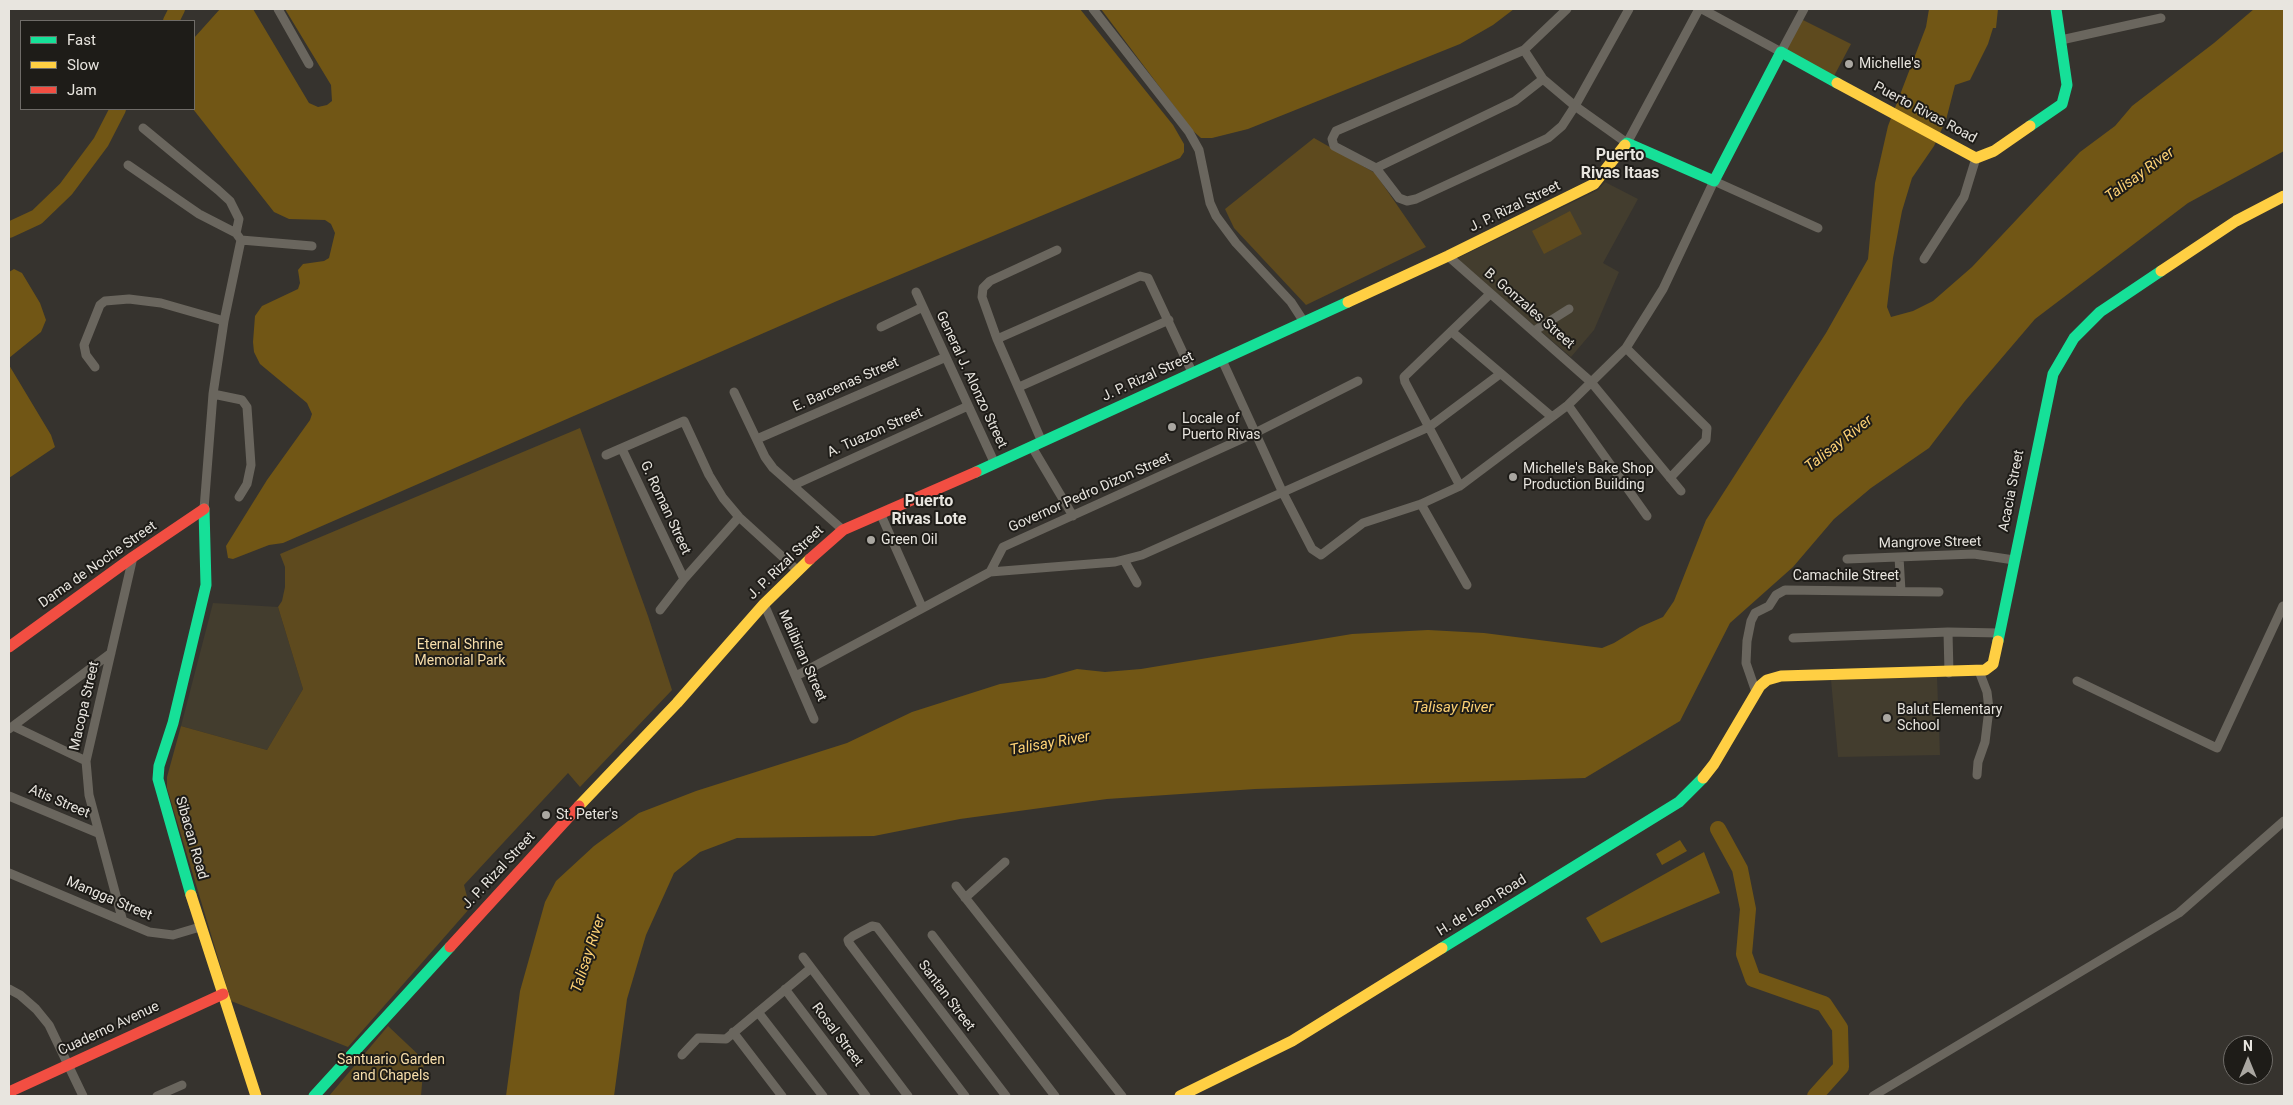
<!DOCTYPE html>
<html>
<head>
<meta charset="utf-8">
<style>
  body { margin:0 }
  #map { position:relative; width:2293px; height:1105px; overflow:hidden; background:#36332e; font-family:Roboto,sans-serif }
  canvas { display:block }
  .frame { position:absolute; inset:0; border:10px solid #e8e5df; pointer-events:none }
  .legend { position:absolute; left:20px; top:20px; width:175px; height:90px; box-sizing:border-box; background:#1e1c18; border:1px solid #6f6c68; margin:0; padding:6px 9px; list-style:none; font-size:15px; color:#e8e5df }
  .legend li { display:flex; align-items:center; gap:10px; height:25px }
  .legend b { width:25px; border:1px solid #6f6c68 }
  .north { position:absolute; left:2223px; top:1035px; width:50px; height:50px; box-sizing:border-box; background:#1e1c18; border:1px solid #6f6c68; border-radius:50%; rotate:0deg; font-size:14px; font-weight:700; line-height:20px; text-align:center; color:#e8e5df }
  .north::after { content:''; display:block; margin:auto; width:18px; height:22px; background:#aaa7a1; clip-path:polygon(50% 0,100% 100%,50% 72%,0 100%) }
</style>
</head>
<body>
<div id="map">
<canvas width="2293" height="1105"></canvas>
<div class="frame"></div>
<ul class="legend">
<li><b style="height:6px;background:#16e098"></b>Fast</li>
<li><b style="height:6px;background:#ffcf43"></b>Slow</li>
<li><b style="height:6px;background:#f24e42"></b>Jam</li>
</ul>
<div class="north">N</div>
</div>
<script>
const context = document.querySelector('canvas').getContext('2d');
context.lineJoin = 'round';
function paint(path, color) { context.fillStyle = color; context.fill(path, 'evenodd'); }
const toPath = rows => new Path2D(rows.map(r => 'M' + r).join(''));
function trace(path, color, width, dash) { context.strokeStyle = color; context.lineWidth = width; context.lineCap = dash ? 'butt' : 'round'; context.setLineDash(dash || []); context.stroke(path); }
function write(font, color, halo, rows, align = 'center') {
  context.font = font + ' Roboto,sans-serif'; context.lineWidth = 4; context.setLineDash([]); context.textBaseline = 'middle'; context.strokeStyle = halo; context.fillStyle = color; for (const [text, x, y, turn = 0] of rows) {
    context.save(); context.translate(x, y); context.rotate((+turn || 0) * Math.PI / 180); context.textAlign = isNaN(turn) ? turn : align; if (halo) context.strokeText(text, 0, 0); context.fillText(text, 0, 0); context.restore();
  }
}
paint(toPath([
  [1605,182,1638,199,1603,263,1619,272,1594,330,1571,357,1456,259,1598,190],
  [213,603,278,607,303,689,267,750,181,726],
  [1937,677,1940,755,1838,757,1831,680]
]), '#433d2e');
paint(toPath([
  [1801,19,1851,44,1834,76,1784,50],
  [1314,138,1375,173,1426,247,1306,305,1234,228,1225,209],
  [1570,211,1582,234,1544,254,1532,231],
  [580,428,648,616,672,690,580,787,568,773,464,885,470,908,348,1047,231,1001,167,788,167,777,181,726,267,750,303,689,278,607,282,601,285,587,285,567,280,554],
  [388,1026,424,1060,421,1096,329,1096]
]), '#5e4a1e');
paint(toPath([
  [220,9,253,9,309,103,318,107,327,105,332,101,331,85,285,9,1080,9,1173,125,1184,144,1184,152,1180,158,837,301,283,543,269,545,233,559,228,558,226,546,267,480,310,420,312,414,307,403,260,364,254,352,253,342,255,316,262,306,298,289,300,283,298,270,303,264,324,261,329,258,335,233,331,224,325,220,289,219,274,212,193,109,194,38],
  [1101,9,1514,9,1493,25,1460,44,1248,129,1212,138,1201,138,1192,130],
  [1929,9,1998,9,1996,28,1993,28,1988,44,1970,80,1955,85,1946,120,1934,146,1912,178,1902,211,1893,258,1887,307,1891,317,1913,311,1933,301,1972,267,2080,152,2115,126,2132,106,2214,43,2254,9,2284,9,2284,151,2188,203,2035,319,1965,401,1929,448,1871,488,1834,519,1793,567,1730,623,1680,721,1585,778,1255,789,1107,799,960,819,874,836,737,838,700,852,674,873,646,935,627,999,614,1096,506,1096,520,991,545,902,556,881,594,846,639,813,696,791,847,743,912,712,1000,684,1045,678,1077,669,1105,672,1141,669,1352,634,1428,630,1484,633,1602,648,1614,643,1640,627,1663,617,1674,601,1706,520,1826,333,1868,259,1875,183,1888,126,1926,27],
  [14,269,22,273,40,303,46,320,41,332,9,358,9,272],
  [9,365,51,435,55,447,9,478],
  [1680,840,1687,851,1662,865,1656,854],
  [1704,852,1720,893,1601,943,1586,918]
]), '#715615');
trace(toPath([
  [171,21,177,9],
  [9,230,37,217,66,189,101,142,118,109],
  [1718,829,1740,869,1748,909,1744,954,1753,979,1824,1004,1840,1028,1841,1067,1815,1096]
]), '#715615', 16);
trace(toPath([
  [278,9,309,64],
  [1093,9,1189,132,1199,150,1210,203,1216,216,1236,243,1291,302,1304,322],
  [1629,9,1575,106,1627,143,1699,9],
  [1702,9,1781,52,1804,9],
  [2061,40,2161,18],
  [1524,50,1543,79,1575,106,1562,126,1548,138,1416,199,1407,201,1399,198,1376,168,1334,146,1332,139,1336,131,1524,50,1567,9],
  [143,128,218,190,230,201,239,219,236,233,241,240,224,321,213,394,204,509],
  [128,165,199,214,236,233],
  [1376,168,1515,101,1543,79],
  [241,240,312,246],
  [1448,256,1591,382,1681,491],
  [1924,259,1964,197,1976,158],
  [916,292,995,464],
  [881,327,923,307],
  [1534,331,1569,309],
  [1452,332,1552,417],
  [997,339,1140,276,1148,278,1192,372],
  [1626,348,1707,428,1706,440,1670,478],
  [1222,360,1282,491,1312,549,1321,555,1363,523,1421,504,1460,486,1568,405,1626,348,1663,289,1714,181,1818,228],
  [95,367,86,355,84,345,100,305,105,301,129,299,161,303,224,321],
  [1019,387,1169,320],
  [734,392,765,457,773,468,843,530],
  [213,394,242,400,247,407,251,465,247,484,239,497],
  [1568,405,1647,516],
  [757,439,946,357],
  [1042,442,997,339,982,297,983,288,990,281,1057,250],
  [1032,447,1073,516],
  [622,449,684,579],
  [606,455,684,421,709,475,723,498,739,517,797,570],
  [794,485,968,406],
  [1460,486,1405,382,1404,377,1490,294],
  [1421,504,1467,585],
  [881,515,922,607],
  [1899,557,1901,591],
  [1847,559,1974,554,2014,560],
  [1124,560,1137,583],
  [990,572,1115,562,1142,555,1429,427,1500,374],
  [764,604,814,719],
  [660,610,684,579,739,517],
  [1948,632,1949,673],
  [1793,638,1948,632,2000,633],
  [796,676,990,572,1003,547,1255,433,1358,381],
  [2077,681,2217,748,2283,606],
  [1756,692,1746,663,1747,641,1751,621,1755,613,1769,606,1776,595,1785,590,1939,592],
  [13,726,86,761],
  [9,729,111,653],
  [1977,775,1978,762,1985,742,1989,709,1987,692,1979,671],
  [9,796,98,833],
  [9,873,149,932,173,935,200,927],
  [956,886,1122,1096],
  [965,898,1005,862],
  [122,918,89,795,86,761,133,557],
  [932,935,1055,1096],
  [803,957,908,1096],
  [9,989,20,995,36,1009,49,1025,83,1096],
  [785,989,866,1096],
  [758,1012,823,1096],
  [733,1032,782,1096],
  [682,1055,698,1038,726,1039,811,968],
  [157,1096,182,1085],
  [965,1096,849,943,848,940,853,936,872,926,877,927,1006,1096],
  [1873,1096,2179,913,2284,821]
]), '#6a665e', 9);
trace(toPath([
  [2030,126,2062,104,2067,85,2056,9],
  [1625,145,1627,143,1714,181,1781,52,1837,83],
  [976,472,1348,302],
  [1998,641,2053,374,2074,338,2100,312,2161,271],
  [191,895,158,779,159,766,173,723,206,585,204,509],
  [1442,948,1679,802,1703,778],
  [314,1096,450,947]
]), '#16e098', 11);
trace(toPath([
  [1837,83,1976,158,1994,151,2030,126],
  [2161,271,2236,221,2284,196],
  [1348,302,1448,256,1594,184,1625,145],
  [1703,778,1714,764,1760,686,1767,680,1781,676,1985,670,1993,664,1998,641],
  [579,806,677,703,764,604,810,559],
  [191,895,256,1096],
  [1180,1096,1292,1041,1442,948]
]), '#ffcf43', 11);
trace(toPath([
  [810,559,843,530,976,472],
  [9,647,133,557,204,509],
  [450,947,579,806],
  [9,1092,223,994]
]), '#f24e42', 11);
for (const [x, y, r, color] of [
  [1849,64,5,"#aaa7a1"],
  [1172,427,5,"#aaa7a1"],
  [1513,477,5,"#aaa7a1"],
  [871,540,5,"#aaa7a1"],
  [1887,718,5,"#aaa7a1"],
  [546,815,5,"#aaa7a1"]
]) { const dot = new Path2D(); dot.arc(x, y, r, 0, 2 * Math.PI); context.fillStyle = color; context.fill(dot); trace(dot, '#1e1c18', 2); }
write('14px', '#e8e5df', '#1e1c18', [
  ["Michelle's",1859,64],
  ["Locale of",1182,419],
  ["Puerto Rivas",1182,435],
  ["Michelle's Bake Shop",1523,469],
  ["Production Building",1523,485],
  ["Green Oil",881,540],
  ["Balut Elementary",1897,710],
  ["School",1897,726],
  ["St. Peter's",556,815]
], 'left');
write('14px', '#e8e5df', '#1e1c18', [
  ["Puerto Rivas Road",1925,113,28],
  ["J. P. Rizal Street",1515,207,-26],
  ["B. Gonzales Street",1529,309,41],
  ["J. P. Rizal Street",1148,377,-25],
  ["General J. Alonzo Street",971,380,65],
  ["E. Barcenas Street",846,385,-24],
  ["A. Tuazon Street",875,433,-24],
  ["Acacia Street",2012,491,-79],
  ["Governor Pedro Dizon Street",1090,493,-24],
  ["G. Roman Street",665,508,65],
  ["Mangrove Street",1930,543,-1],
  ["J. P. Rizal Street",786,563,-44],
  ["Dama de Noche Street",98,565,-35],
  ["Camachile Street",1846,576],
  ["Malibiran Street",802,656,66],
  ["Macopa Street",85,706,-77],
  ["Atis Street",59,802,23],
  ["Sibacan Road",191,838,74],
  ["J. P. Rizal Street",499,871,-47],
  ["Mangga Street",109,899,23],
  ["H. de Leon Road",1482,906,-32],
  ["Santan Street",946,996,53],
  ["Cuaderno Avenue",109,1029,-25],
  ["Rosal Street",837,1035,53]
]);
write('14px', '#f8deaa', '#1e1c18', [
  ["Eternal Shrine",460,645],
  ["Memorial Park",460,661],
  ["Santuario Garden",391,1060],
  ["and Chapels",391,1076]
]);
write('italic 15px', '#fdd174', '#1e1c18', [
  ["Talisay River",2140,175,-36],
  ["Talisay River",1839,444,-38],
  ["Talisay River",1453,708],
  ["Talisay River",1050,744,-10],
  ["Talisay River",589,954,-72]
]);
write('bold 16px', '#e8e5df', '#1e1c18', [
  ["Puerto",1620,156],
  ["Rivas Itaas",1620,174],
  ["Puerto",929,502],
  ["Rivas Lote",929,520]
]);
</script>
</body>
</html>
